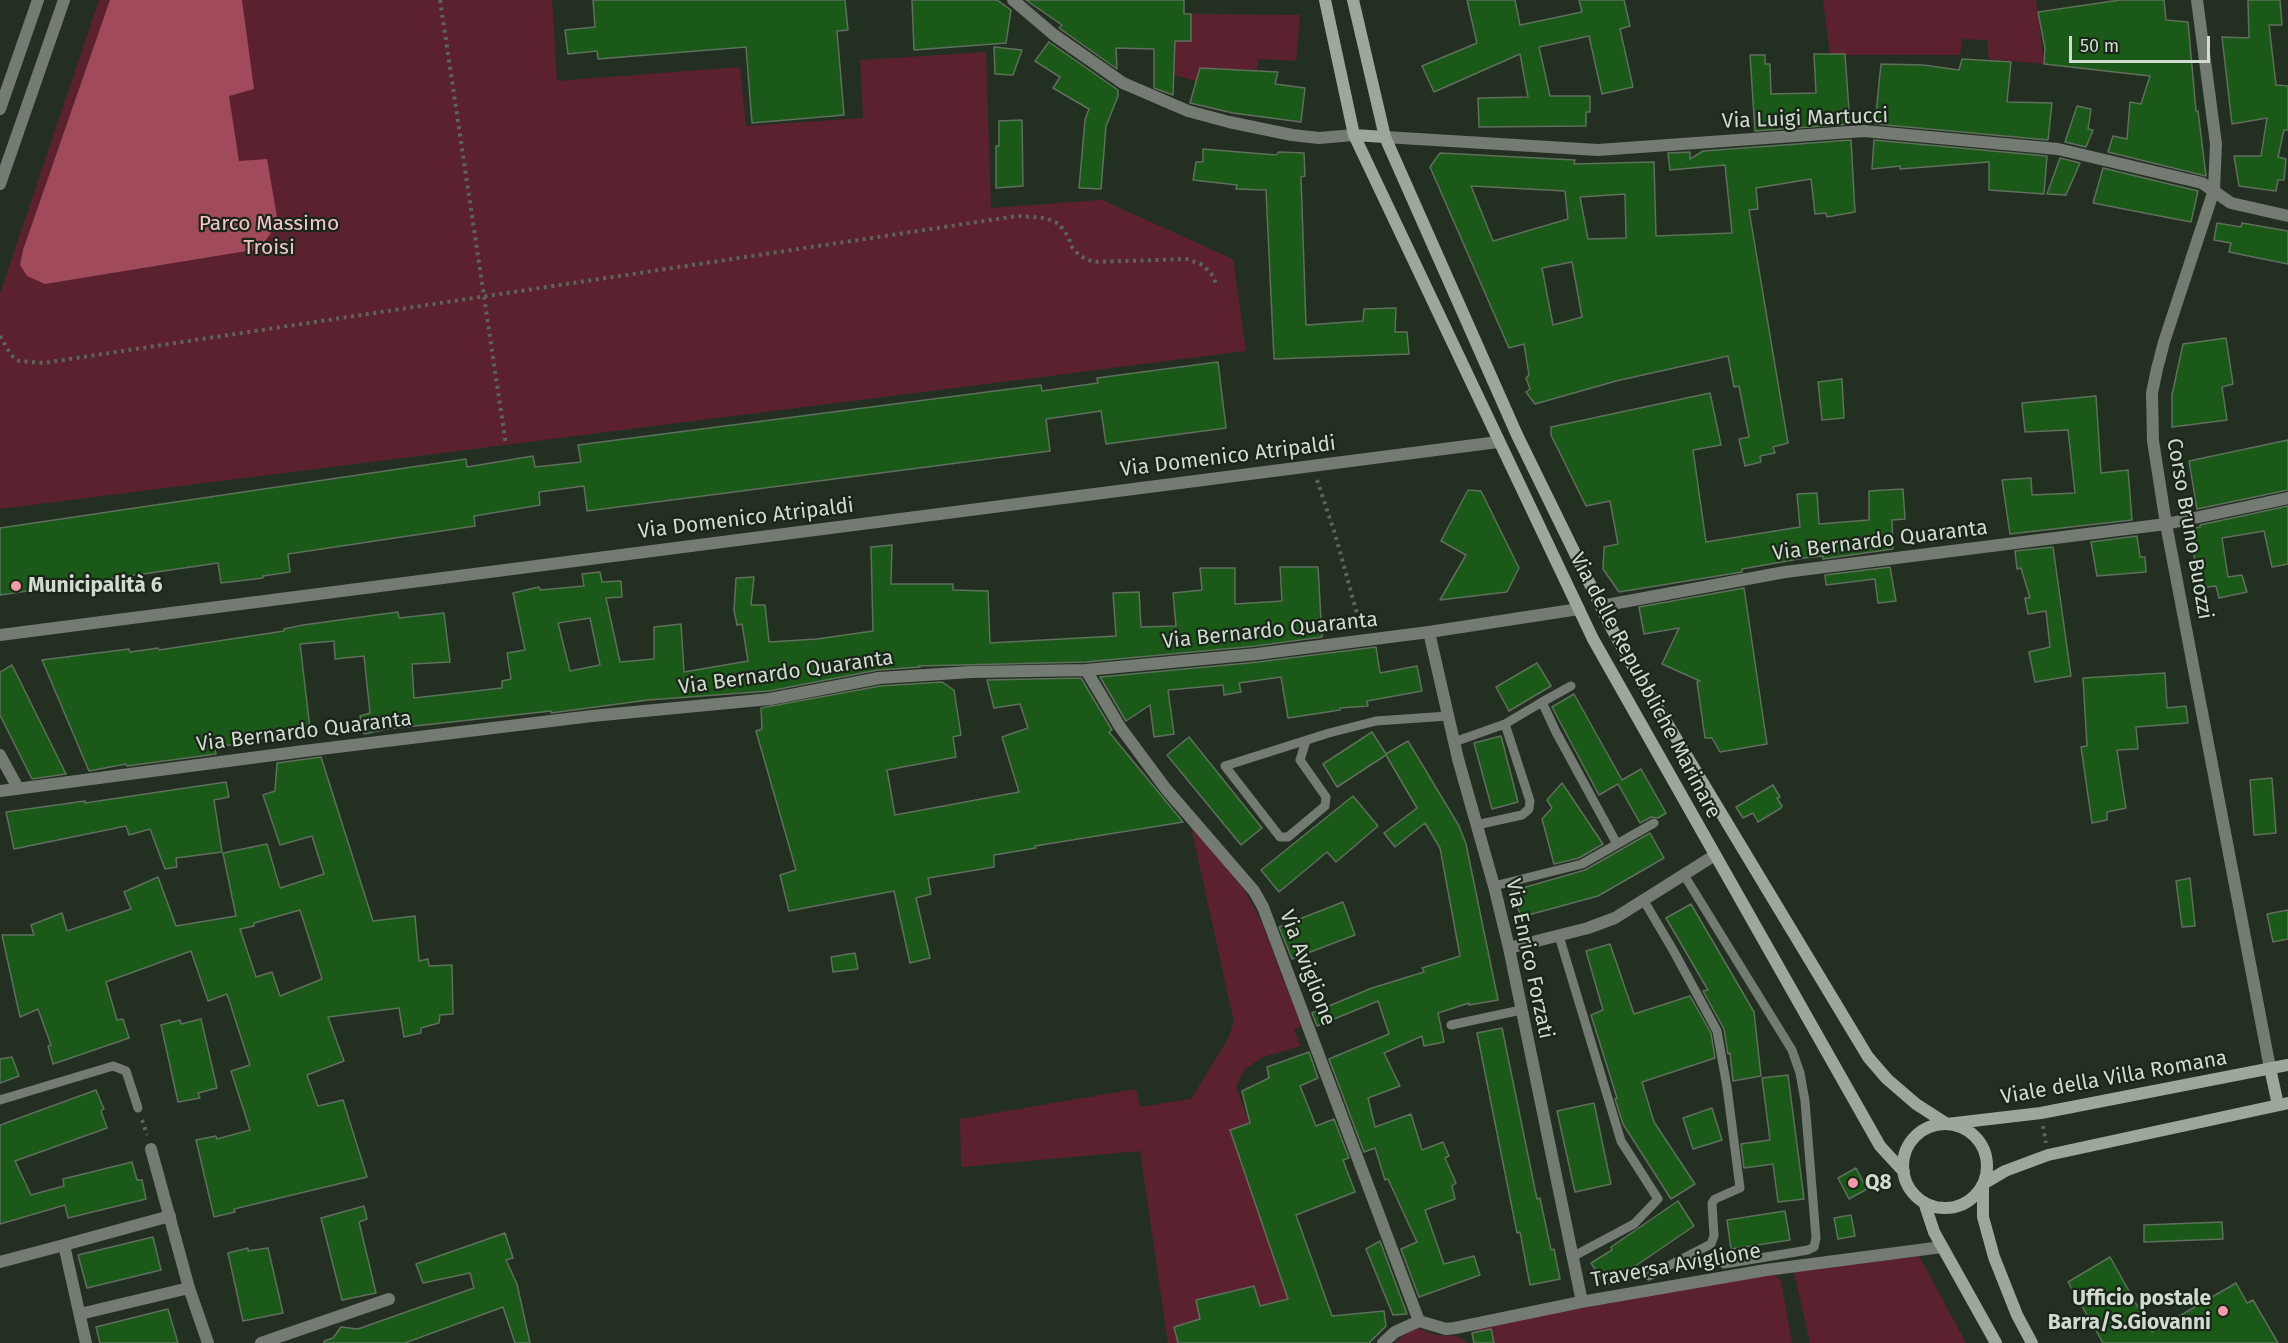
<!DOCTYPE html>
<html>
<head>
<meta charset="utf-8">
<style>
  body { margin:0 }
  #map { position:relative; width:2288px; height:1343px; overflow:hidden; background:#233021; font-family:"Fira Sans",sans-serif }
  canvas { display:block }
  .scale { position:absolute; left:2069px; top:36px; width:141px; height:27px; box-sizing:border-box; border:3px solid #d2dbd1; border-top:0; padding-left:8px; font-size:18px; line-height:21px; white-space:nowrap; color:#d2dbd1; -webkit-text-stroke:4px #192618; paint-order:stroke }
</style>
</head>
<body>
<div id="map">
<canvas width="2288" height="1343"></canvas>
<div class="scale">50 m</div>
</div>
<script>
const context = document.querySelector('canvas').getContext('2d');
context.lineJoin = 'round';
function paint(path, color) { context.fillStyle = color; context.fill(path, 'evenodd'); }
const toPath = rows => new Path2D(rows.map(r => 'M' + r).join(''));
function trace(path, color, width, dash) { context.strokeStyle = color; context.lineWidth = width; context.lineCap = dash ? 'butt' : 'round'; context.setLineDash(dash || []); context.stroke(path); }
function write(font, color, halo, rows, align = 'center') {
  context.font = font + ' "Fira Sans",sans-serif'; context.lineWidth = 4.5; context.setLineDash([]); context.textBaseline = 'middle'; context.strokeStyle = halo; context.fillStyle = color; for (const [text, x, y, turn = 0] of rows) {
    context.save(); context.translate(x, y); context.rotate((+turn || 0) * Math.PI / 180); context.textAlign = isNaN(turn) ? turn : align; if (halo) context.strokeText(text, 0, 0); context.fillText(text, 0, 0); context.restore();
  }
}
paint(toPath([
  [99,0,552,0,557,81,740,67,746,126,863,118,860,60,986,52,991,208,1102,200,1233,259,1246,351,0,509,0,294],
  [1823,0,2036,0,2044,64,1989,59,1987,40,1962,39,1960,55,1830,55],
  [1191,14,1300,15,1296,61,1259,59,1257,70,1200,68,1196,81,1174,75,1175,41,1191,41],
  [1190,822,1245,891,1261,921,1301,1026,1294,1030,1301,1046,1263,1057,1245,1069,1236,1086,1249,1123,1293,1211,1337,1330,1284,1343,1168,1343,1140,1151,961,1167,960,1119,1136,1089,1140,1107,1191,1099,1228,1039,1234,1022],
  [1919,1256,1966,1343,1810,1343,1794,1272],
  [1774,1274,1781,1281,1792,1343,1476,1343,1474,1327],
  [1418,1328,1435,1335,1456,1336,1468,1343,1394,1343,1408,1332]
]), '#5c212f');
paint(toPath([
  [110,0,242,0,254,89,229,96,239,161,267,159,277,217,271,233,259,249,45,284,27,276,20,265,23,250]
]), '#a04a5b');
const building = toPath([
  [593,0,845,0,848,30,837,31,844,115,752,123,746,47,598,59,597,51,568,54,565,30,595,27,593,0],
  [912,0,997,0,1011,10,1006,43,914,50,912,0],
  [1026,0,1184,0,1184,14,1191,14,1191,41,1175,41,1173,95,1154,88,1154,49,1116,48,1117,69,1059,28,1062,25,1026,0],
  [1467,0,1515,0,1520,25,1582,12,1579,0,1624,0,1630,26,1620,29,1633,87,1602,94,1589,36,1539,47,1550,96,1590,96,1590,112,1586,112,1586,126,1479,127,1478,98,1528,97,1520,54,1434,92,1422,66,1477,43,1467,0],
  [2120,0,2164,0,2166,20,2188,22,2196,111,2198,111,2206,176,2108,152,2113,136,2127,139,2130,102,2141,104,2150,76,2044,64,2045,48,2038,12,2120,0],
  [2248,0,2280,0,2282,25,2269,25,2276,85,2288,86,2288,130,2284,130,2278,157,2286,159,2284,180,2278,180,2276,191,2239,186,2234,156,2261,156,2267,118,2232,124,2222,37,2249,38,2248,0],
  [1049,42,1118,90,1118,96,1106,126,1101,189,1079,188,1085,120,1089,109,1053,88,1060,77,1035,61,1049,42],
  [994,47,1022,50,1013,75,995,74,994,47],
  [1814,54,1845,54,1850,124,1755,131,1750,55,1765,55,1765,64,1770,64,1771,94,1816,93,1814,54],
  [1962,59,2011,62,2007,102,2052,103,2048,140,1875,124,1881,64,1923,65,1959,70,1962,59],
  [1200,68,1278,72,1275,84,1305,88,1301,122,1233,113,1190,103,1200,68],
  [2077,106,2091,109,2088,129,2093,130,2086,147,2065,142,2077,106],
  [1022,120,1023,186,996,188,996,146,999,146,999,121,1022,120],
  [1851,140,1855,212,1827,217,1826,213,1815,214,1811,179,1756,188,1758,209,1749,210,1788,443,1773,447,1775,453,1760,456,1761,462,1745,466,1739,439,1749,437,1739,386,1734,387,1728,356,1616,381,1535,404,1526,392,1530,389,1526,378,1529,375,1524,344,1509,348,1430,167,1440,153,1575,160,1574,164,1654,162,1656,236,1732,233,1725,165,1670,170,1668,153,1690,152,1690,159,1703,151,1851,140],
  [1471,186,1565,191,1568,219,1493,241,1471,186],
  [1625,194,1626,238,1588,239,1580,197,1625,194],
  [1572,262,1582,317,1553,325,1542,268,1572,262],
  [1874,140,2047,156,2044,194,1989,190,1989,162,1900,169,1900,166,1872,169,1874,140],
  [1203,149,1276,155,1279,152,1304,153,1305,176,1301,177,1306,325,1363,321,1364,309,1396,308,1395,332,1407,332,1409,354,1274,359,1266,190,1236,189,1237,185,1193,180,1196,162,1203,162,1203,149],
  [2060,158,2080,163,2066,195,2047,194,2060,158],
  [2103,168,2198,191,2191,222,2093,203,2103,168],
  [2217,223,2241,227,2242,223,2288,231,2288,264,2229,252,2231,243,2214,240,2217,223],
  [2226,338,2233,384,2222,387,2227,420,2172,427,2172,395,2183,344,2226,338],
  [1218,362,1226,428,1106,444,1101,411,1046,419,1050,451,587,511,584,486,539,492,540,505,474,516,475,526,288,554,290,572,263,576,263,578,221,583,218,563,0,595,0,528,466,459,467,467,533,456,535,467,581,462,578,445,1041,385,1042,391,1098,383,1097,378,1218,362],
  [1842,379,1844,418,1822,420,1818,382,1842,379],
  [1710,393,1721,445,1693,450,1706,542,1800,527,1797,494,1817,493,1819,524,1869,520,1869,491,1903,489,1905,519,1892,520,1893,549,1823,559,1823,556,1804,558,1742,569,1742,572,1619,592,1603,569,1604,547,1618,544,1610,501,1586,506,1551,435,1551,427,1710,393],
  [2096,396,2101,473,2128,470,2132,520,2010,534,2002,480,2031,478,2032,495,2075,493,2068,430,2025,432,2022,403,2096,396],
  [2288,440,2288,490,2197,509,2189,461,2288,440],
  [1468,490,1481,491,1519,568,1507,592,1440,600,1466,555,1441,541,1468,490],
  [2288,506,2288,564,2272,567,2264,531,2222,538,2228,577,2242,575,2247,592,2219,598,2216,586,2200,588,2189,529,2200,527,2200,525,2288,506],
  [2137,536,2140,557,2145,557,2146,572,2097,576,2091,542,2137,536],
  [892,545,891,584,953,584,953,590,988,591,990,643,1116,636,1113,593,1139,592,1141,627,1176,626,1173,593,1202,590,1200,568,1235,568,1235,604,1282,601,1280,567,1318,567,1322,637,1256,646,1086,662,918,666,920,667,878,670,769,691,648,700,551,713,551,711,388,729,364,734,360,716,370,713,364,656,335,659,334,641,300,644,310,728,215,748,216,754,127,766,126,764,89,771,42,660,129,649,130,652,158,648,159,650,284,631,284,629,303,625,398,612,399,618,444,613,450,662,412,664,414,698,502,688,502,681,511,679,507,653,525,650,513,593,539,587,540,590,584,586,582,574,600,572,602,582,621,581,622,597,606,598,620,662,654,659,654,627,681,624,684,672,748,661,742,624,737,625,734,610,736,578,754,577,751,605,765,605,769,642,817,639,873,631,871,547,892,545],
  [590,618,600,665,570,671,558,623,590,618],
  [2053,547,2071,676,2035,682,2029,652,2050,647,2046,611,2028,614,2025,598,2030,598,2021,568,2017,569,2015,551,2053,547],
  [1890,567,1896,601,1878,603,1875,579,1826,585,1825,575,1890,567],
  [1744,588,1767,744,1720,752,1712,738,1705,738,1697,682,1700,681,1662,664,1679,628,1644,634,1639,607,1744,588],
  [1376,647,1380,673,1417,666,1422,691,1367,701,1368,706,1340,708,1340,710,1288,718,1281,677,1239,683,1241,692,1224,695,1223,685,1168,690,1174,734,1154,737,1150,705,1126,721,1100,677,1258,662,1376,647],
  [1537,663,1551,686,1509,711,1496,687,1537,663],
  [12,665,66,774,32,779,0,715,0,672,12,665],
  [2165,673,2167,708,2186,706,2188,723,2136,727,2138,749,2117,750,2126,808,2107,812,2107,820,2092,823,2081,747,2087,746,2083,678,2165,673],
  [1081,678,1112,730,1109,732,1183,822,1035,846,1036,848,994,855,994,867,928,878,931,894,916,898,930,958,910,963,894,891,789,911,780,875,796,870,756,731,762,729,761,708,880,686,942,682,954,690,961,735,953,737,956,757,887,770,895,815,1019,792,1002,737,1028,728,1020,704,994,708,987,680,1081,678],
  [1574,694,1622,780,1641,769,1666,813,1658,818,1651,817,1640,823,1618,784,1599,795,1552,707,1574,694],
  [1372,732,1386,754,1408,741,1459,826,1466,844,1498,1000,1469,1005,1469,1003,1438,1013,1444,1042,1424,1046,1422,1036,1384,1053,1400,1086,1368,1098,1375,1127,1411,1114,1422,1150,1443,1142,1449,1156,1445,1158,1456,1183,1452,1186,1455,1199,1425,1210,1444,1264,1474,1256,1480,1275,1419,1297,1401,1249,1417,1242,1388,1179,1385,1180,1375,1148,1364,1152,1329,1059,1389,1034,1378,1001,1317,1026,1312,1013,1372,988,1424,972,1422,968,1460,956,1440,848,1425,823,1395,847,1384,833,1417,808,1386,755,1337,787,1323,764,1372,732],
  [1501,736,1518,802,1492,809,1474,743,1501,736],
  [1189,737,1262,828,1241,845,1167,755,1189,737],
  [321,757,373,921,415,916,419,961,428,959,429,966,452,965,453,1014,440,1015,439,1023,421,1028,421,1033,404,1037,399,1008,328,1017,344,1061,307,1075,318,1106,343,1100,367,1177,234,1209,235,1212,214,1217,196,1140,216,1136,217,1139,250,1130,231,1071,250,1065,227,994,208,1001,191,951,106,982,117,1020,123,1019,129,1038,53,1064,48,1046,51,1045,38,1009,20,1017,2,935,34,935,31,925,62,913,67,931,131,909,124,892,158,877,176,926,236,916,223,853,267,844,280,888,324,874,312,836,280,845,263,795,275,791,277,763,321,757],
  [300,910,322,979,280,996,272,972,256,977,240,929,254,926,254,923,300,910],
  [2272,778,2276,833,2254,835,2250,780,2272,778],
  [226,782,229,797,214,800,222,852,176,858,177,867,165,869,150,829,129,835,126,826,14,849,6,812,85,801,85,803,226,782],
  [1562,783,1603,844,1579,858,1554,864,1542,819,1552,808,1547,800,1562,783],
  [1773,785,1780,797,1777,798,1782,806,1781,808,1758,822,1753,813,1743,818,1736,807,1773,785],
  [1353,796,1378,826,1336,862,1327,852,1279,892,1261,870,1353,796],
  [1650,833,1664,858,1598,896,1521,917,1512,891,1585,870,1650,833],
  [2190,878,2195,926,2182,927,2176,881,2190,878],
  [1343,902,1355,935,1292,959,1279,927,1343,902],
  [1691,904,1754,1012,1761,1076,1733,1081,1730,1053,1728,1054,1724,1029,1703,991,1708,990,1666,918,1691,904],
  [2288,910,2288,939,2273,942,2267,914,2288,910],
  [1610,944,1634,1014,1690,996,1711,1033,1715,1058,1642,1082,1654,1122,1695,1184,1671,1199,1623,1124,1615,1099,1617,1098,1591,1015,1603,1010,1586,951,1610,944],
  [855,953,858,969,833,972,831,957,855,953],
  [201,1019,217,1088,198,1093,200,1098,178,1102,161,1025,180,1020,181,1024,201,1019],
  [1502,1028,1537,1199,1540,1198,1551,1250,1554,1249,1560,1279,1530,1285,1520,1232,1517,1233,1477,1033,1502,1028],
  [1309,1052,1318,1078,1300,1086,1316,1126,1334,1119,1349,1158,1343,1160,1355,1192,1296,1215,1332,1316,1384,1311,1386,1326,1369,1343,1178,1343,1174,1327,1200,1319,1196,1300,1254,1286,1260,1306,1288,1299,1230,1130,1250,1123,1242,1091,1269,1078,1267,1067,1309,1052],
  [12,1057,19,1076,0,1083,0,1059,12,1057],
  [1788,1075,1804,1199,1778,1202,1773,1164,1744,1168,1741,1144,1770,1140,1762,1078,1788,1075],
  [96,1090,104,1109,101,1111,107,1128,15,1161,31,1195,64,1186,63,1179,132,1162,137,1180,142,1180,146,1199,68,1218,65,1205,0,1224,0,1125,96,1090],
  [1594,1103,1611,1184,1575,1192,1557,1111,1594,1103],
  [1712,1108,1722,1140,1693,1149,1683,1118,1712,1108],
  [1856,1168,1867,1189,1849,1199,1838,1178,1856,1168],
  [1678,1201,1694,1226,1606,1286,1591,1263,1612,1250,1611,1247,1678,1201],
  [364,1206,367,1219,359,1222,376,1293,342,1300,321,1218,364,1206],
  [1785,1211,1790,1240,1731,1249,1727,1220,1785,1211],
  [1851,1215,1855,1236,1838,1239,1834,1218,1851,1215],
  [2222,1222,2223,1239,2144,1242,2144,1225,2222,1222],
  [505,1233,513,1258,506,1260,517,1284,530,1343,515,1343,503,1307,405,1343,324,1343,324,1341,333,1338,341,1327,358,1329,474,1288,470,1273,423,1283,416,1264,505,1233],
  [153,1237,161,1270,87,1288,78,1255,153,1237],
  [1380,1241,1407,1314,1393,1315,1366,1249,1380,1241],
  [248,1248,248,1251,268,1248,283,1313,243,1321,228,1253,248,1248],
  [2110,1257,2152,1332,2236,1283,2247,1303,2253,1300,2278,1343,2103,1343,2068,1282,2110,1257],
  [168,1309,178,1343,100,1343,96,1327,168,1309],
  [1491,1329,1494,1343,1474,1343,1472,1333,1491,1329]
]);
paint(building, '#1b5918');
trace(building, '#5f6f5d', 1.5);
trace(toPath([
  [440,0,506,445],
  [0,336,11,355,19,361,43,363,1017,216,1046,218,1059,224,1068,236,1072,247,1080,256,1093,262,1187,259,1203,265,1213,276,1217,286],
  [1317,480,1335,534,1361,628],
  [142,1120,147,1135],
  [2043,1126,2046,1143]
]), '#5a6658', 4, [3, 4.5]);
trace(toPath([
  [1571,686,1542,702,1556,732,1617,844],
  [1306,741,1300,760,1326,797,1325,806,1288,837,1280,837,1225,766,1329,733,1376,721,1448,716],
  [1454,742,1505,724,1542,702],
  [1476,825,1522,815,1529,809,1530,801,1505,724],
  [1684,875,1792,1050,1800,1073,1805,1101,1816,1238,1814,1247,1808,1250,1724,1264],
  [1494,886,1582,864,1654,823],
  [1644,901,1673,950,1717,1031,1727,1087,1740,1188,1715,1199,1712,1203,1714,1236,1711,1244,1649,1276],
  [1559,936,1621,1141,1658,1199,1634,1224,1572,1257],
  [1451,1025,1521,1010],
  [0,1100,113,1066,126,1071,138,1108]
]), '#747b73', 9);
trace(toPath([
  [1013,0,1054,35,1123,83,1188,111,1229,122,1292,135,1319,138,1354,135],
  [2197,0,2216,144,2214,190,2164,342,2157,369,2152,393,2153,441,2166,524,2270,1068],
  [1385,137,1598,150,1864,131,2058,149,2202,183,2231,203,2288,216],
  [1601,606,1785,572,2166,524,2288,498],
  [1429,632,1458,759,1494,886,1509,948,1581,1297],
  [0,635,1498,442],
  [1086,670,1120,727,1166,789,1254,891,1263,907,1419,1321],
  [0,755,18,788],
  [0,791,304,751,592,716,770,699,879,678,971,672,1086,670,1257,654,1429,632,1579,609],
  [1509,948,1588,928,1615,918,1715,855],
  [151,1149,189,1288,208,1343],
  [0,1262,64,1245],
  [80,1314,189,1288],
  [1419,1321,1446,1329,1455,1328,1581,1302,1766,1270,1942,1247],
  [86,1343,64,1245,170,1216],
  [261,1343,389,1299],
  [1383,1343,1395,1332,1419,1321]
]), '#747b73', 12);
trace(toPath([
  [0,109,38,0],
  [0,184,64,0]
]), '#747b73', 12);
trace(toPath([
  [1325,0,1354,135,1593,639,1880,1146,1904,1172],
  [1353,0,1385,137,1517,435,1611,627,1632,665,1868,1057,1887,1079,1916,1104,1947,1124],
  [1354,135,1385,137],
  [2270,1068,2278,1105],
  [1947,1124,2041,1113,2288,1065],
  '1903 1166a42 42 0 1 1 84 0a42 42 0 1 1-84 0Z',
  [1983,1184,2005,1171,2048,1155,2288,1103],
  [1983,1185,1983,1217,1994,1257,2017,1315,2032,1343],
  [1924,1202,1934,1232,1996,1343]
]), '#9da89c', 12);
for (const [x, y, r, color] of [
  [16,586,6,"#f39aa9"],
  [1853,1183,6,"#f39aa9"],
  [2223,1311,6,"#f39aa9"]
]) { const dot = new Path2D(); dot.arc(x, y, r, 0, 2 * Math.PI); context.fillStyle = color; context.fill(dot); trace(dot, '#192618', 2); }
write('21px', '#d2dbd1', '#192618', [
  ["Via Luigi Martucci",1805,119,-2],
  ["Via Domenico Atripaldi",1228,457,-7],
  ["Via Domenico Atripaldi",746,519,-7],
  ["Corso Bruno Buozzi",2189,529,80],
  ["Via Bernardo Quaranta",1880,541,-7],
  ["Via Bernardo Quaranta",1270,631,-6],
  ["Via Bernardo Quaranta",786,673,-8],
  ["Via delle Repubbliche Marinare",1645,686,62],
  ["Via Bernardo Quaranta",304,732,-7],
  ["Via Enrico Forzati",1529,959,78],
  ["Via Aviglione",1307,968,69],
  ["Viale della Villa Romana",2114,1078,-10],
  ["Traversa Aviglione",1676,1266,-10]
]);
write('21px', '#f5c3ca', '#192618', [
  ["Parco Massimo",269,224],
  ["Troisi",269,248]
]);
write('bold 21px', '#d2dbd1', '#192618', [
  ["Municipalità 6",28,586],
  ["Q8",1865,1183],
  ["Ufficio postale",2211,1299,"right"],
  ["Barra/S.Giovanni",2211,1323,"right"]
], 'left');
</script>
</body>
</html>
